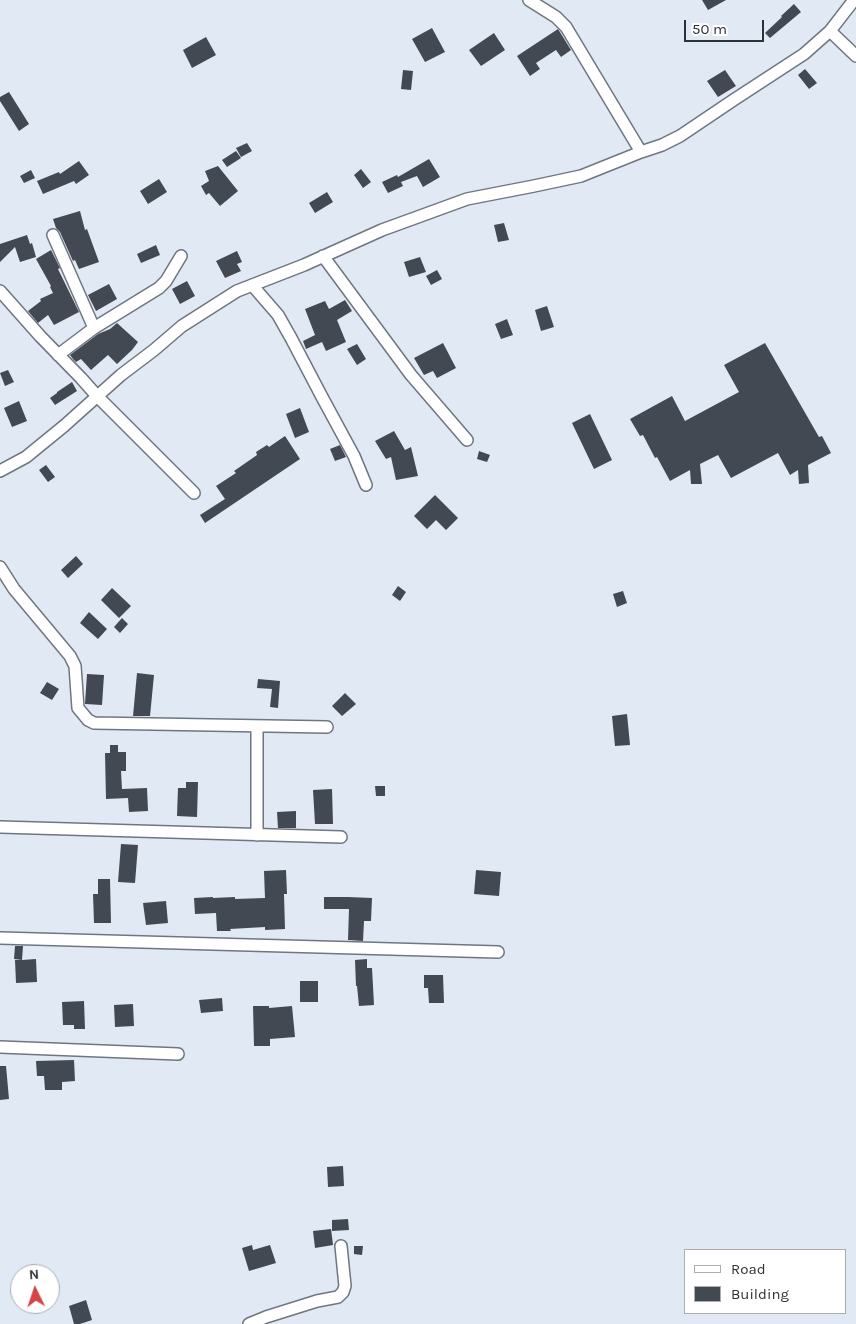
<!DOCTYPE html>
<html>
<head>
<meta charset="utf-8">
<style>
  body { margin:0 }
  #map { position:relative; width:856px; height:1324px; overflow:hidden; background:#e0e9f4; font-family:Karla,sans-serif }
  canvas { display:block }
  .legend { position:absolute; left:684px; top:1249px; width:162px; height:65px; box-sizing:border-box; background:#fff; border:1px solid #abadaf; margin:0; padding:6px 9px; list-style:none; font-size:15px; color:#2e3136 }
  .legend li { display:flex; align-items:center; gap:10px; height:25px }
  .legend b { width:25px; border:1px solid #abadaf }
  .north { position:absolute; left:10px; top:1264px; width:50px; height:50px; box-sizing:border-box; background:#fff; border:1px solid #abadaf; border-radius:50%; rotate:356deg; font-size:14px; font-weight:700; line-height:20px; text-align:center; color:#2e3136 }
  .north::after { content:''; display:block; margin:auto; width:18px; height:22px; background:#d44544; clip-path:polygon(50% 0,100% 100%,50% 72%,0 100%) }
  .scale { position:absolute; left:684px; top:20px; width:80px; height:22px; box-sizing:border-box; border:2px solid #2e3136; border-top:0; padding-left:6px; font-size:15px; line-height:18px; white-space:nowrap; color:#2e3136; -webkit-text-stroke:4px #fff; paint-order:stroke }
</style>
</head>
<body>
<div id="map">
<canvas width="856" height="1324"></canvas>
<ul class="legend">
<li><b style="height:6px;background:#fff"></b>Road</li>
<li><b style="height:14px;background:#424952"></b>Building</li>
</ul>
<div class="north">N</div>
<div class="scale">50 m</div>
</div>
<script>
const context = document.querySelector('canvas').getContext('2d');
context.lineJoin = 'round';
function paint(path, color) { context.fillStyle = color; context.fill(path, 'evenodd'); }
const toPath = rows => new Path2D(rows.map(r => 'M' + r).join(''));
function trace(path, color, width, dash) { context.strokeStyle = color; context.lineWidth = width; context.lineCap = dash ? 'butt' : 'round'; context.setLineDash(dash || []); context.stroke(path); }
paint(toPath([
  [702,0,726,0,708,10],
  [794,4,801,12,770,38,765,33,782,17,781,16],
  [432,28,445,52,425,62,412,39],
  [558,29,571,50,561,57,556,50,536,63,540,69,530,76,517,56],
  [494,33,505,50,481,66,469,50],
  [206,37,216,55,192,68,183,50],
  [805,69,817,83,809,89,798,75],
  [403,70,413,71,411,90,401,89],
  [725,70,736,86,718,97,707,81],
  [9,92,29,124,19,131,0,101,0,97],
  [247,143,252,151,241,157,236,148],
  [236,151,241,158,227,167,222,160],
  [429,159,440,177,423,187,417,176,401,182,403,186,388,193,382,182,397,175,398,177],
  [79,161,89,175,76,184,74,181,43,194,37,181,59,172,60,174],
  [218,166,238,191,220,206,209,193,206,195,201,186,209,181,205,171],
  [361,169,371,182,363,188,354,175],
  [31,170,35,178,24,183,20,176],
  [159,179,167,192,148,204,140,191],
  [327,192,333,202,315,213,309,203],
  [80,211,85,230,87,229,99,262,79,269,75,260,73,261,60,232,56,228,53,219],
  [504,223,509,240,498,242,494,225],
  [27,235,30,244,32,243,36,257,20,262,15,247,0,262,0,244],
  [156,245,160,255,141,263,137,254],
  [51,250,60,268,58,269,79,312,54,325,48,315,38,323,28,311,41,301,40,299,53,293,50,287,51,286,36,259],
  [237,251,242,262,237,264,241,271,225,278,216,261],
  [420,257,426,272,409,277,404,262],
  [437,270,442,279,431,285,426,276],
  [187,281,195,296,180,304,172,289],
  [109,284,117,299,96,311,88,295],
  [345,300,352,311,337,320,346,342,326,351,322,342,306,349,303,341,315,335,305,309,325,301,329,309],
  [547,306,554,327,541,331,535,310],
  [507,319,513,335,501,339,495,324],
  [117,323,138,342,132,350,117,364,108,355,91,370,81,359,76,362,73,359,70,355,98,334,110,329],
  [443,343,456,368,437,378,433,371,424,375,414,358],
  [765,343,819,437,822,436,831,453,808,465,809,483,799,484,798,470,790,475,778,453,731,478,718,455,700,464,702,484,691,484,690,470,670,481,657,457,655,458,643,435,640,436,630,419,672,396,685,421,739,392,724,365],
  [357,344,366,359,357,365,347,349],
  [8,370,14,382,5,386,0,373],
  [72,382,77,391,55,405,50,398,57,393,57,392],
  [19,401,27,421,12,427,4,408],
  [300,408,309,432,295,438,286,414],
  [590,414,612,460,594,469,572,423],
  [394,431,405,450,411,447,418,476,396,480,391,457,386,459,375,441],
  [285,436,300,459,205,523,200,515,225,499,216,486,236,473,234,471,257,455,256,452,267,445,269,447],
  [340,445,346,457,335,461,330,449],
  [479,451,490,455,487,462,477,459],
  [46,465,55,477,48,482,39,470],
  [435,495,458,518,446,530,436,520,427,529,414,516],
  [76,556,83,564,68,578,61,570],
  [398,586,406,592,400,601,392,595],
  [112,588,131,606,119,618,101,600],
  [623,591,627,603,617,607,613,594],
  [89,612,107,629,98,639,80,623],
  [122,618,128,624,120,633,114,627],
  [137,673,154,675,150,716,133,716],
  [87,674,104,675,102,705,85,704],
  [258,679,280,681,278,708,270,707,272,689,257,688],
  [47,682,59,689,52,700,40,693],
  [345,693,356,704,342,716,332,706],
  [627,714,630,745,615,746,612,716],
  [110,745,118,745,118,752,126,752,126,771,121,771,122,789,147,788,148,811,129,812,128,798,106,799,105,753,110,753],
  [186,782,198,782,197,817,177,816,178,788,186,788],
  [375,786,385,786,385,796,376,796],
  [332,789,333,824,315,824,313,790],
  [296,811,296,828,278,828,277,812],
  [121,844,138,845,135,883,118,882],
  [286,870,287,894,284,894,285,929,265,930,265,927,230,929,231,931,217,931,216,913,195,914,194,898,213,897,213,898,235,897,235,899,265,898,264,871],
  [476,870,501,872,499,896,474,894],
  [98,879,110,879,111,923,94,923,93,894,98,894],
  [324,897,348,897,372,898,371,921,364,921,363,941,348,940,349,909,324,909],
  [166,901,168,923,146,925,143,903],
  [15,946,23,946,22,960,36,959,37,982,16,983,15,960,22,960,14,959],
  [367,959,367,968,372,968,374,1005,359,1006,357,986,356,986,355,960],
  [424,975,443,975,444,1003,429,1003,428,988,424,988],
  [300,981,318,981,318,1002,300,1002],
  [222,998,223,1011,201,1013,199,1000],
  [84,1001,85,1029,74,1029,74,1025,63,1025,62,1002],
  [133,1004,134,1026,115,1027,114,1005],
  [253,1006,269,1006,269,1008,292,1006,295,1037,270,1039,270,1046,254,1046],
  [74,1060,75,1081,62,1082,62,1090,45,1090,44,1076,37,1076,36,1061],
  [0,1066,6,1066,9,1099,0,1100],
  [343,1166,344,1186,328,1187,327,1167],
  [348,1219,349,1230,332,1231,332,1220],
  [331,1229,333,1245,315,1248,313,1231],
  [252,1245,253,1250,270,1245,276,1263,249,1271,242,1248],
  [354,1246,363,1246,362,1255,354,1254],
  [86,1300,92,1320,80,1324,74,1324,69,1306]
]), '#424952');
const minor = toPath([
  [529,0,556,17,566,27,641,152],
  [830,31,856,56],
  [53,235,94,328,58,355],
  [323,256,411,375,467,440],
  [252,285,278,315,291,338,322,397,354,456,366,485],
  [0,291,40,336,81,378,97,396,194,493],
  [94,328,159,288,166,281,181,256],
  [0,471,26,457,64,426,121,375,154,350,182,326,237,291,304,265,382,230,467,199,534,186,581,176,641,152,662,145,680,136,735,99,804,54,830,31,854,0],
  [0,567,14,589,70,656,75,666,78,708,88,720,94,723,327,727],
  [257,726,257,835],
  [0,827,341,837],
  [0,938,498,952],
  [0,1047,178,1054],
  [249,1324,266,1317,317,1301,338,1297,343,1292,345,1286,341,1246]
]);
trace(minor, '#6f7680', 14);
trace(minor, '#fff', 11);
</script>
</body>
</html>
